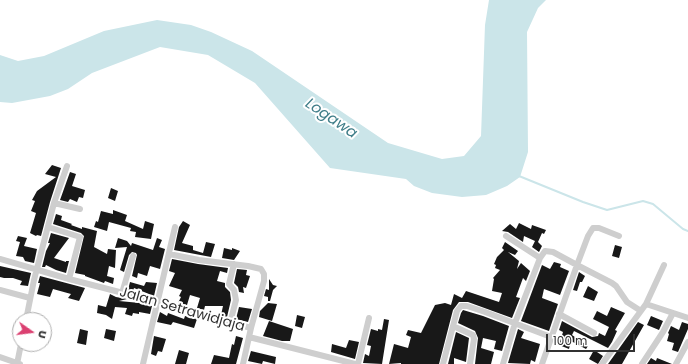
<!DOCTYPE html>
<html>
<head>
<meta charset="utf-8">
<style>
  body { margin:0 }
  #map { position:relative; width:688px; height:364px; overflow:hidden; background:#fff; font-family:Poppins,sans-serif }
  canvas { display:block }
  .north { position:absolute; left:12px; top:312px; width:40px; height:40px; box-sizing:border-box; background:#fff; border:1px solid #adadad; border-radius:50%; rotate:104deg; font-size:11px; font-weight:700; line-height:16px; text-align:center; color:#313131 }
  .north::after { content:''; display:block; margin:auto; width:14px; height:18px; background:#db4071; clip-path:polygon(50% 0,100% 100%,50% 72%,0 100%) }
  .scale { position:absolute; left:546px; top:334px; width:89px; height:18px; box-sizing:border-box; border:2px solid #313131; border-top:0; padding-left:5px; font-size:12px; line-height:14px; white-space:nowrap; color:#313131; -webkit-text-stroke:3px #fff; paint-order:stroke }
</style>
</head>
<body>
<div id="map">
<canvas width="688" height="364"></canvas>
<div class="north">U</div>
<div class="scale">100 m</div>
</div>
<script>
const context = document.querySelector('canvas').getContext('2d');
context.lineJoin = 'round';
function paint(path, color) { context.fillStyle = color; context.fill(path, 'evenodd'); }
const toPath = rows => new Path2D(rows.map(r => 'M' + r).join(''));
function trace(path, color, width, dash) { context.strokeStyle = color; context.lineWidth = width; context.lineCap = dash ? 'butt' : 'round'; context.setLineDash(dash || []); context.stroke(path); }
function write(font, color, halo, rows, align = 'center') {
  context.font = font + ' Poppins,sans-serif'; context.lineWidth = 4; context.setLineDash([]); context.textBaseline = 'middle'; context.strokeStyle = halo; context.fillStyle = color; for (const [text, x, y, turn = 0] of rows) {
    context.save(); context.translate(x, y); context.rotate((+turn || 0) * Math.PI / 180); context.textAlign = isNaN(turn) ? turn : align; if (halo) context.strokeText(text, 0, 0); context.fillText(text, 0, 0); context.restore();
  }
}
paint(toPath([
  [489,0,546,0,538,8,527,32,528,152,520,177,507,186,486,195,462,197,432,193,414,186,406,179,330,168,255,83,208,55,160,47,92,73,68,89,50,96,12,103,0,102,0,55,18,61,44,56,104,31,157,20,191,25,211,32,252,51,388,143,442,159,464,156,481,136,485,25]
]), '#cbe5e9');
trace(toPath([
  [519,176,583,202,607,210,643,201,653,204,683,229,688,231]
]), '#cbe5e9', 2);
paint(toPath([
  [52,165,61,168,50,202,41,236,37,235,36,236,30,233,36,213,31,211,35,201,32,200,37,191,56,177,45,174],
  [70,172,76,174,72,186,85,190,83,198,79,197,77,202,70,199,68,202,60,200],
  [111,188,118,191,115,201,108,198],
  [113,210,127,215,125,221,143,229,145,221,154,224,151,239,135,237,136,232,130,231,131,228,109,222,107,231,94,227,96,221,98,222,101,211,113,214],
  [56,214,62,216,61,220,72,224,71,225,82,229,82,227,97,231,94,247,107,254,108,249,116,250,115,268,109,266,107,276,114,278,113,284,105,281,104,283,85,276,85,275,75,273,84,236,81,233,53,224],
  [183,221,190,225,182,243,193,246,193,250,203,253,206,242,215,244,211,257,174,250,179,227],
  [519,223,531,229,532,225,546,230,544,234,542,233,538,242,542,246,539,252,532,247,535,241,524,236,523,242,508,232,502,231,510,224,516,229],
  [51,233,69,238,54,258,66,262,66,261,69,261,66,273,56,270,46,265,45,267,42,267,46,251,50,243,48,243],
  [18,236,27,238,24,246,37,249,34,263,25,261,23,257,16,256,20,242,16,241],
  [118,238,127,241,131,246,132,243,153,250,157,238,162,240,159,247,165,249,160,269,150,266,147,276,138,273,137,278,132,276,137,255,136,253,132,252,129,255,124,272,120,270,127,247,115,248],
  [505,242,518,251,515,255,508,252,519,261,517,269,521,263,530,271,526,281,523,278,516,297,520,298,512,318,468,302,459,302,453,310,439,364,401,364,401,363,389,364,394,344,408,348,411,337,406,335,408,330,421,333,435,305,445,303,451,305,454,294,462,298,466,291,499,302,502,293,492,291,494,279,493,278,500,270,495,268,496,265,494,264,497,257,504,250,502,248],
  [615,245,622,247,619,258,612,256],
  [224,248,232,250,232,248,240,251,234,260,222,258],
  [172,259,198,264,228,268,227,273,220,271,217,281,225,283,225,287,230,292,231,300,227,317,221,315,223,306,205,306,204,310,197,308,200,298,190,295,187,305,178,303,181,297,179,296,182,290,169,286,175,273,169,271],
  [554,262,561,264,560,267,569,271,560,295,544,289,542,298,558,304,549,331,521,321,542,265,550,269],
  [0,266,31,273,28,286,20,285,22,281,13,278,4,278,0,277],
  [237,269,247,270,246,275,250,276,246,288,243,287,244,293,239,292,238,287,234,283],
  [579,272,585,276,582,282,580,282,577,291,573,290],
  [40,276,85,288,79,301,68,298,71,294,53,289,50,297,37,294,40,283,38,283],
  [269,279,273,285,277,286,273,290,270,301,268,301,268,297,264,296,266,289,269,290],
  [130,282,144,286,146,282,157,283,154,296,134,288,133,291,128,290],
  [588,286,598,292,594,301,583,297],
  [110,294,116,297,127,299,119,301,140,303,152,306,150,314,139,312,139,314,133,313,132,316,125,314,127,308,115,307,112,319,106,315,97,313,98,305,106,307],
  [268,303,277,304,272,321,259,317,260,311],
  [239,307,252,309,248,322,236,319],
  [611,307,625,313,615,330,617,331,612,342,608,348,574,331,572,335,588,346,586,349,571,341,569,349,559,345,563,332,559,330,562,321,592,337,598,336,599,333,605,336,609,327,593,319,597,311,607,316],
  [463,310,483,316,509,326,502,351,494,349,496,341,483,338,481,348,494,352,491,364,475,364,478,338,475,331,458,323,461,313],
  [160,312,167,316,168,313,184,319,185,316,197,319,194,328,173,322,171,325,157,322],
  [297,315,305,317,302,328,295,326],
  [651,316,663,321,659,330,647,325],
  [384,319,389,320,382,364,363,363,365,354,369,356,371,346,367,345,371,329,378,331,378,329,382,330],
  [269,321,293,329,290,341,282,341,263,336],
  [638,322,644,325,622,364,608,364],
  [682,322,688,324,688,329,678,352,672,350,674,343,667,341,669,334,668,333,671,326,679,330],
  [80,329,88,331,86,345,77,343],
  [106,329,116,331,114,341,104,338],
  [518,329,524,332,521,338,540,344,535,362,531,360,530,364,508,363],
  [456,332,469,338,466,362,454,358,454,364,448,364],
  [154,336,166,339,162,352,158,351,156,356,151,354],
  [236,336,243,338,236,364,211,364,214,355,229,358,232,344,234,345],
  [349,340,359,342,355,359,331,352,332,344,346,348],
  [179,350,189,353,186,364,175,364],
  [594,350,603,356,598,364,589,359],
  [251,351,276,357,275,364,263,361,262,364,248,361],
  [651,358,656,361,657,358,672,364,647,364]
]), '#181818');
trace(toPath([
  [54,203,67,166],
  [48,227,80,237,69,279],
  [506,236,540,258,545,251,553,252,577,265,588,236,593,228,599,228,619,236],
  [169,254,199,260,248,266,261,269,264,274,264,281,251,328],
  [0,259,69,279,158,302,251,328,249,337,355,364],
  [0,290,30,298],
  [122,293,133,256],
  [646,304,664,265],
  [559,314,594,333],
  [26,320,34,280,54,203,80,209],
  [230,323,236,300,234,290,229,284,234,264],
  [453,326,473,335,474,339,470,364],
  [0,357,20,364],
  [17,364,21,344],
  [143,364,175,227],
  [243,364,249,337],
  [358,364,369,318],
  [443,364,457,311,461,306,467,306,485,312,551,337],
  [503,364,515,323,540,258],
  [542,364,577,265,612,283,616,286,627,302,641,311],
  [602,364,646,304,688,318],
  [642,364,663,332,673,313],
  [676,364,688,342]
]), '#cecece', 6);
write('14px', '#313131', '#fff', [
  ["Jalan Setrawidjaja",182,310,16]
]);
write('italic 15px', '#407e89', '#fff', [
  ["Logawa",331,119,34]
]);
</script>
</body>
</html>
